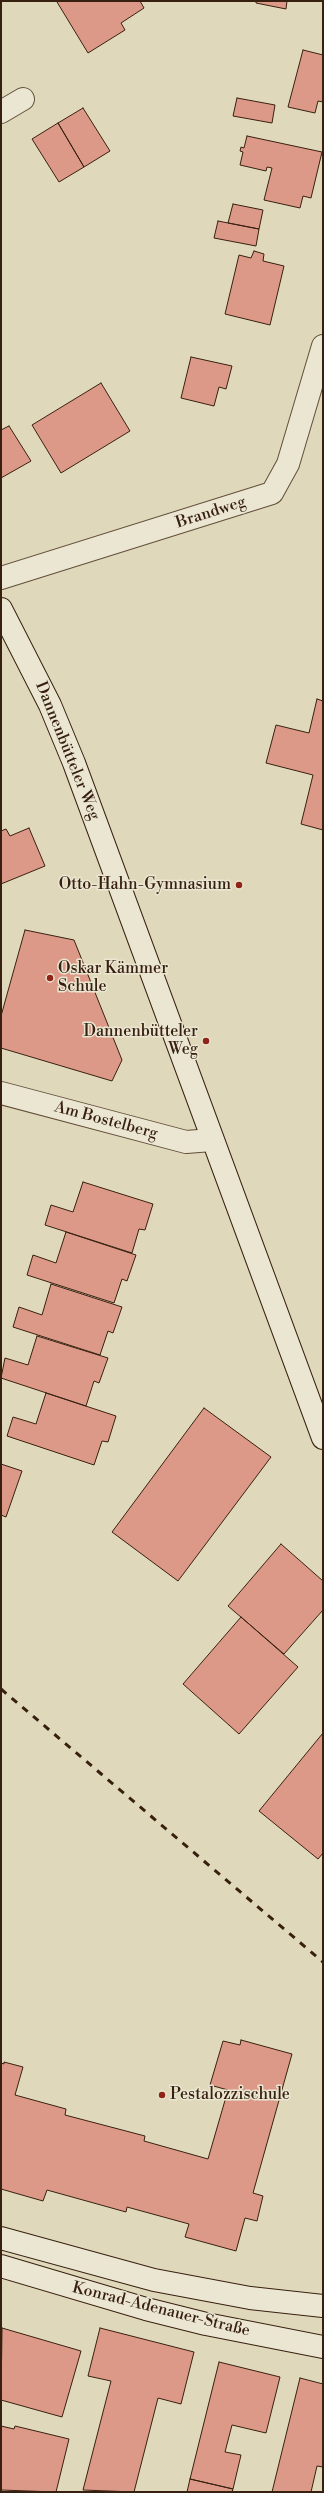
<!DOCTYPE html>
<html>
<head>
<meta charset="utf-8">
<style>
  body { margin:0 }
  #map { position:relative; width:324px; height:2493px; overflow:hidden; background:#e0d8ba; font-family:"Libre Bodoni",serif }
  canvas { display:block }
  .frame { position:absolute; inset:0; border:2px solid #382010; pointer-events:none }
</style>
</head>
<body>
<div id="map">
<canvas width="324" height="2493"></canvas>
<div class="frame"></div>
</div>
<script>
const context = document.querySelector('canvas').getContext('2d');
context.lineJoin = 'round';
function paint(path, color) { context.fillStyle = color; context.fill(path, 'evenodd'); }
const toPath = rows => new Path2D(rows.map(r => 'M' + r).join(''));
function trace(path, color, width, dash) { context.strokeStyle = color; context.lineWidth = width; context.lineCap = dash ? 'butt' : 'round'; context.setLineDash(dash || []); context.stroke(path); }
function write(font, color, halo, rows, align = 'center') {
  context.font = font + ' "Libre Bodoni",serif'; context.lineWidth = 3; context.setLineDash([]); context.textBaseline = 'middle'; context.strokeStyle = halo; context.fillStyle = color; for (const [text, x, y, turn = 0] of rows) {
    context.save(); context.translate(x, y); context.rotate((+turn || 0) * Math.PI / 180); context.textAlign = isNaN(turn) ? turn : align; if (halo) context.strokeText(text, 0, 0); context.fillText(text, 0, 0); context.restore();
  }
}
const building = toPath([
  [59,1,140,1,144,8,121,23,125,30,88,53,57,2,59,1],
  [256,1,287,1,286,9,256,3,256,1],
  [303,50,323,55,323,102,318,101,315,113,288,107,303,50],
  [237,98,275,105,272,123,233,116,237,98],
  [83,108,110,151,84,167,58,123,83,108],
  [58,123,84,167,59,182,32,139,58,123],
  [247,136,322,152,311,198,303,196,300,208,264,200,272,168,267,167,266,171,240,165,243,152,240,151,241,147,244,148,247,136],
  [233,204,263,210,259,229,228,223,233,204],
  [218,221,259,229,256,246,214,238,218,221],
  [254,251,264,254,263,261,284,266,270,325,225,314,239,255,251,258,254,251],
  [191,357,232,366,226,389,219,387,214,406,181,398,191,357],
  [101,383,130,431,61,473,32,425,101,383],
  [9,426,31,461,1,478,1,430,9,426],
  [317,699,323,701,323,830,301,824,313,775,266,763,276,725,309,733,317,699],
  [29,828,45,866,1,884,1,831,6,829,10,836,29,828],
  [25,930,74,940,122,1060,112,1081,1,1048,1,1016,25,930],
  [83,1182,153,1204,145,1230,139,1229,132,1253,45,1225,51,1205,73,1212,83,1182],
  [66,1232,136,1255,127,1281,122,1279,114,1303,27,1275,33,1255,56,1263,66,1232],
  [51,1284,122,1307,113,1333,108,1331,100,1355,13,1327,19,1307,42,1315,51,1284],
  [37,1336,108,1358,99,1383,94,1381,86,1406,1,1378,5,1358,28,1365,37,1336],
  [46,1393,116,1416,108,1442,102,1441,94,1465,7,1436,13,1417,36,1424,46,1393],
  [204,1408,271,1457,178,1581,112,1532,204,1408],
  [1,1464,22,1471,6,1517,1,1515,1,1464],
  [281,1544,323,1581,323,1610,284,1654,228,1606,281,1544],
  [241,1617,298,1667,239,1734,183,1684,241,1617],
  [323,1733,323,1853,318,1859,259,1811,323,1733],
  [241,2040,292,2054,253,2193,263,2196,257,2221,245,2218,236,2251,185,2237,189,2224,127,2207,126,2212,47,2190,43,2201,1,2189,1,2063,4,2064,4,2062,23,2067,15,2095,66,2109,65,2115,145,2136,144,2141,208,2159,228,2090,210,2085,223,2041,240,2045,241,2040],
  [2,2328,81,2351,62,2417,1,2400,2,2328],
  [100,2328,194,2352,181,2404,158,2398,134,2492,83,2490,111,2381,88,2376,100,2328],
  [219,2362,280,2377,266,2433,232,2425,225,2452,241,2455,233,2489,190,2479,219,2362],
  [300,2378,323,2384,323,2467,317,2466,311,2492,272,2492,300,2378],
  [1,2426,14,2429,15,2426,69,2439,56,2492,1,2490,1,2426],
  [190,2479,233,2489,232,2492,187,2492,190,2479]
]);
paint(building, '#dd9987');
trace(building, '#382010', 1);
const street = toPath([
  [1,112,23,99],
  [1,578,272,493,288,464,323,346],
  [1,1093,186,1142,212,1140]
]);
const secondary = toPath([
  [1,609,50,705,74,763,323,1438],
  [1,2238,154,2280,250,2298,323,2306],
  [1,2266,146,2309,206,2324,323,2347]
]);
trace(street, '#624e3a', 24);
trace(secondary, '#382010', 24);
trace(street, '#ebe6d2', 22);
trace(secondary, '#ebe6d2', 22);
trace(toPath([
  [1,1689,323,1962]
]), '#382010', 3, [7, 7]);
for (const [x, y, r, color] of [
  [239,885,4,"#8f2418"],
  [50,978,4,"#8f2418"],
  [206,1041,4,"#8f2418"],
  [162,2095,4,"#8f2418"]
]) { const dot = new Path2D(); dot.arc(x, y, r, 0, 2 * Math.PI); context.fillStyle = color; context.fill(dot); trace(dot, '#ebe6d2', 1.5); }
write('16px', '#382010', '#ebe6d2', [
  ["Brandweg",211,513,-18],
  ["Dannenbütteler Weg",67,751,68],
  ["Am Bostelberg",106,1121,15],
  ["Konrad-Adenauer-Straße",161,2310,14]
]);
write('16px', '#382010', '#ebe6d2', [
  ["Otto-Hahn-Gymnasium",231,885],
  ["Oskar Kämmer",58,969,"left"],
  ["Schule",58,987,"left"],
  ["Dannenbütteler",198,1032],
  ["Weg",198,1050],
  ["Pestalozzischule",170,2095,"left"]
], 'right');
</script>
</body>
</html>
